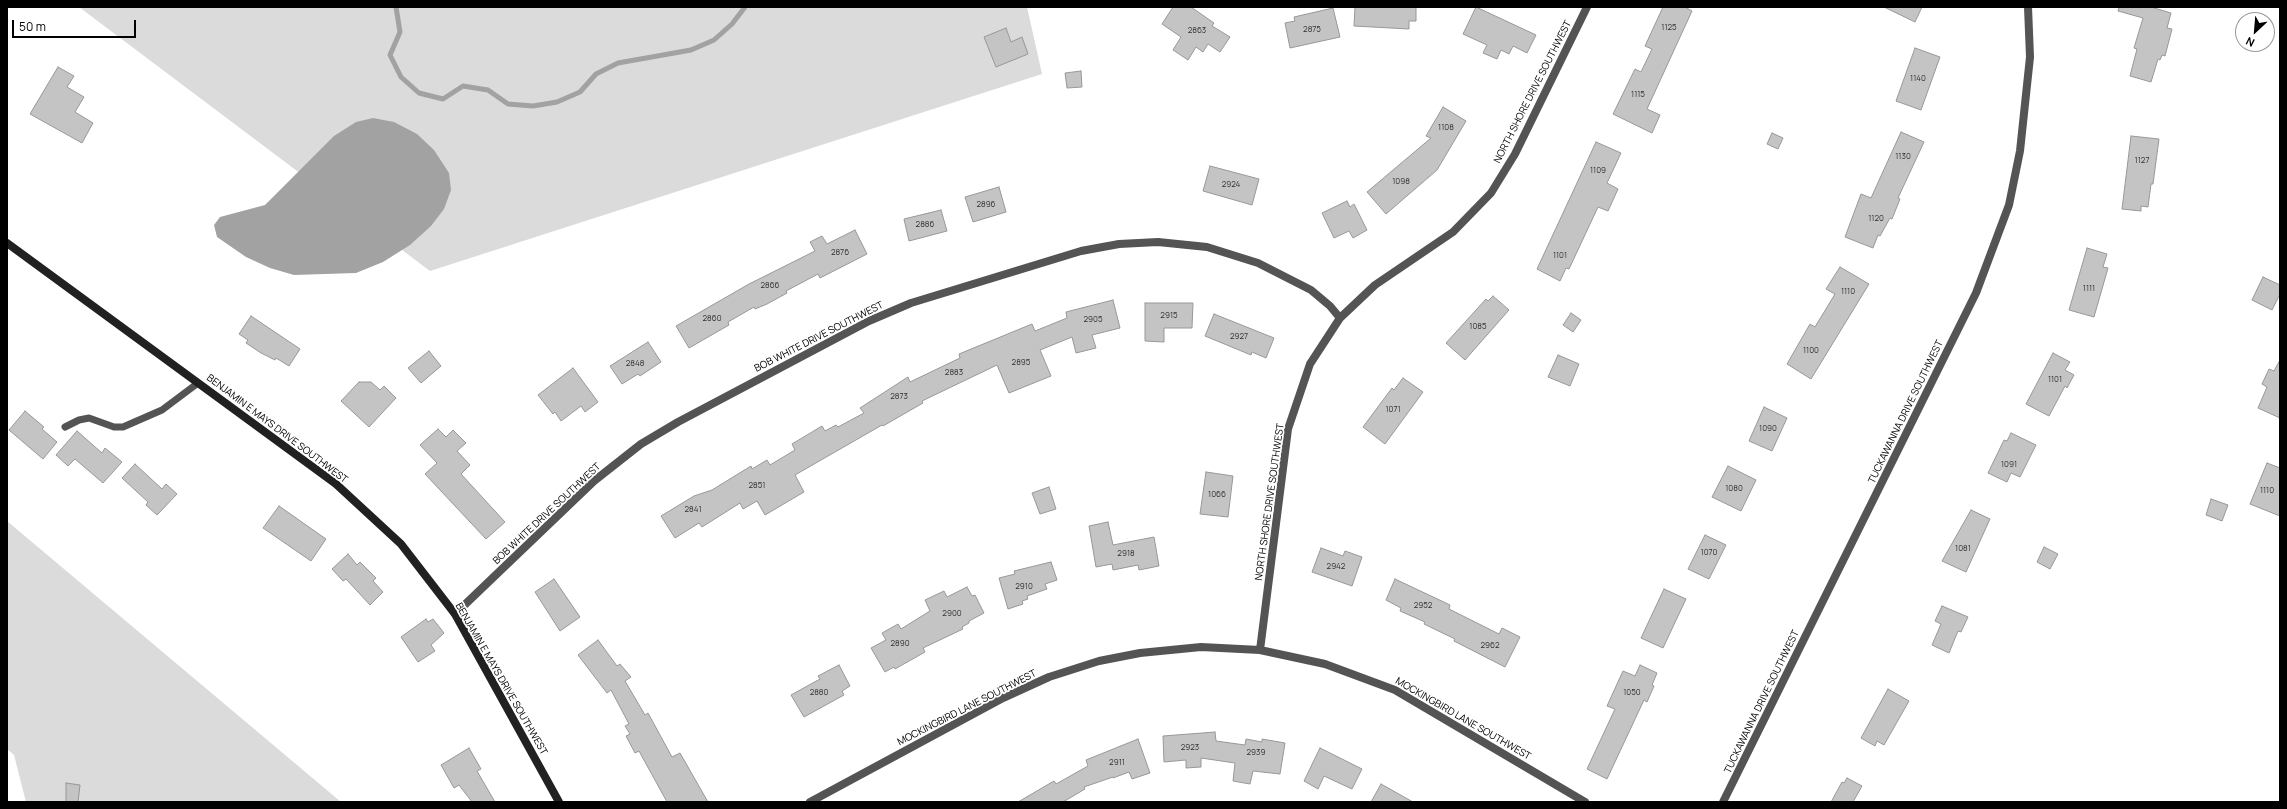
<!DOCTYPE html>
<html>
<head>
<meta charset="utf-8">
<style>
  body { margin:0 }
  #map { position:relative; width:2287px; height:809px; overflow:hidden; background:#fff; font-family:Manrope,sans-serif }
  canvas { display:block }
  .frame { position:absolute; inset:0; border:8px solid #000; pointer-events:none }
  .north { position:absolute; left:2235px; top:12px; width:40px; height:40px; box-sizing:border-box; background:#fff; border:1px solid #999; border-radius:50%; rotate:206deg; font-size:11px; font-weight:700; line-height:16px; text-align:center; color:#000 }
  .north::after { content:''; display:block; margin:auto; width:14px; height:18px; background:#000; clip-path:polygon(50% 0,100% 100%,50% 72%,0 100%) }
  .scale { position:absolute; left:12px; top:20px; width:124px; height:18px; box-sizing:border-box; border:2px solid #000; border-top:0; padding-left:5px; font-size:12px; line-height:14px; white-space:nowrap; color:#000; -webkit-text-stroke:3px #fff; paint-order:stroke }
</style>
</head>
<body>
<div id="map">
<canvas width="2287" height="809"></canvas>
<div class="frame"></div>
<div class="north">N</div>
<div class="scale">50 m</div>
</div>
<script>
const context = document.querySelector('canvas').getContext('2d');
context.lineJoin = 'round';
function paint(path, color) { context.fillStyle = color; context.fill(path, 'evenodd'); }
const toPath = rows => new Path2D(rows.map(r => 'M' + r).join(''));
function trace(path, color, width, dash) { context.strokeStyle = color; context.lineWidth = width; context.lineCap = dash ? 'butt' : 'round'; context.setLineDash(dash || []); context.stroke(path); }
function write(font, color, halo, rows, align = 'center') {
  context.font = font + ' Manrope,sans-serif'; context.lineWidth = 3.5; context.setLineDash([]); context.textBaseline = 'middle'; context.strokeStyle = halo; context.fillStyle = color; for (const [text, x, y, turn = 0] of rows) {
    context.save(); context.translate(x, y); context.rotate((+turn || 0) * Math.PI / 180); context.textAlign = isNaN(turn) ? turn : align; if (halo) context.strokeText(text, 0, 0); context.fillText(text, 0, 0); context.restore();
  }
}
paint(toPath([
  [79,7,1027,7,1042,74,430,271],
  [7,521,341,802,26,802,14,755,7,749]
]), '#dbdbdb');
paint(toPath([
  [373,118,394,122,417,134,434,150,449,173,451,190,444,209,431,226,410,245,383,262,356,273,294,275,270,268,246,257,217,237,214,225,220,217,265,205,334,136,356,122]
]), '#a2a2a2');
trace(toPath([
  [396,7,400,32,390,55,401,77,419,93,443,99,463,86,488,90,508,104,533,106,557,102,580,92,596,74,618,63,691,50,714,40,732,24,745,7]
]), '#a2a2a2', 5);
const building = toPath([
  [1173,7,1191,7,1214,23,1212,26,1230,37,1220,52,1208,44,1203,52,1196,47,1188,60,1173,50,1181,37,1162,24,1173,7],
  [1355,7,1416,7,1416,21,1409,21,1409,29,1354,26,1355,7],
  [1476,7,1536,35,1527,53,1513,46,1509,54,1501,50,1497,59,1483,53,1487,45,1463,34,1476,7],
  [1663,7,1685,7,1692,11,1647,109,1660,115,1652,133,1613,114,1635,69,1641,72,1652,49,1645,46,1663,7],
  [1884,7,1922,7,1915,22,1884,7],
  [2119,7,2151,7,2171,13,2167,28,2172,29,2165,56,2162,55,2160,60,2158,59,2151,82,2130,76,2137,49,2134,48,2143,18,2118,11,2119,7],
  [1333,8,1340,37,1290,48,1285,23,1295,21,1294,17,1333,8],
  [1006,28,1011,42,1022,37,1028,54,996,67,984,37,1006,28],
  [1915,48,1940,57,1921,110,1896,101,1915,48],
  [58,67,74,76,67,87,84,97,75,112,93,123,82,143,30,114,58,67],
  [1081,71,1082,87,1067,88,1065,73,1081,71],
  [1443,107,1466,121,1437,170,1386,214,1367,192,1431,138,1426,136,1443,107],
  [1901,132,1924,142,1898,198,1900,199,1892,219,1890,218,1880,236,1878,235,1873,248,1845,237,1861,194,1871,198,1901,132],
  [1772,133,1783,138,1778,149,1767,144,1772,133],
  [2131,136,2159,139,2153,184,2151,184,2148,207,2141,206,2141,211,2122,209,2131,136],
  [1596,142,1621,153,1607,183,1618,189,1608,211,1598,207,1569,269,1566,268,1560,281,1537,269,1596,142],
  [1210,166,1259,179,1252,205,1203,191,1210,166],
  [999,187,1006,212,973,222,965,197,999,187],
  [1347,201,1350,207,1354,204,1367,230,1353,238,1349,231,1334,238,1322,213,1347,201],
  [941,210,947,231,909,241,904,219,941,210],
  [855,230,867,254,820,278,818,274,786,291,787,293,767,304,755,309,754,307,728,322,729,325,689,348,676,326,749,284,815,251,810,242,822,236,827,244,855,230],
  [2087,248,2107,254,2103,267,2108,268,2094,317,2069,310,2087,248],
  [1840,267,1869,284,1811,379,1787,364,1810,324,1815,327,1835,294,1826,289,1840,267],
  [2263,277,2280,285,2280,294,2272,310,2252,300,2263,277],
  [1493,296,1509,310,1465,360,1446,343,1486,299,1488,301,1493,296],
  [1113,300,1120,328,1092,335,1096,348,1076,353,1072,337,1040,350,1051,376,1009,393,997,365,922,401,923,403,883,426,882,425,795,475,804,492,765,515,757,501,743,509,740,503,702,527,699,523,675,538,661,516,694,496,712,490,751,466,752,469,767,460,770,465,795,450,792,444,822,426,825,431,836,425,838,427,864,413,860,408,908,377,910,382,960,358,959,354,1032,324,1035,331,1067,318,1066,312,1113,300],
  [1145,303,1193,303,1192,328,1164,328,1164,342,1145,341,1145,303],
  [1571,313,1581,320,1573,332,1563,325,1571,313],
  [1214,314,1274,338,1266,358,1252,352,1251,355,1205,336,1214,314],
  [251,316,300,349,289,366,276,358,275,360,261,353,246,343,248,340,239,334,251,316],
  [648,342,661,362,640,376,638,374,622,384,610,366,648,342],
  [429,351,441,366,421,383,408,368,429,351],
  [2053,353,2070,362,2065,370,2074,375,2067,388,2065,386,2049,416,2026,404,2053,353],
  [1558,355,1579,364,1570,386,1548,377,1558,355],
  [2280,360,2280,418,2258,408,2267,387,2262,384,2269,369,2274,371,2280,360],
  [573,368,598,402,585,412,581,406,561,421,555,412,553,414,538,395,573,368],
  [1403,378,1423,392,1385,444,1363,427,1392,388,1394,390,1403,378],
  [359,382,371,382,380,390,384,386,396,398,369,427,341,401,359,382],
  [1764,407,1787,418,1772,451,1749,441,1764,407],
  [25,411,44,427,42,429,57,442,43,459,9,430,25,411],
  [438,429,446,437,453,430,466,443,457,451,470,465,461,474,505,522,486,539,425,474,437,463,420,445,438,429],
  [77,431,102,453,105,448,122,462,103,483,75,459,68,466,56,455,77,431],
  [2011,433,2036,445,2020,477,2011,473,2007,482,1988,473,2004,440,2007,441,2011,433],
  [2267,463,2280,468,2280,516,2250,504,2267,463],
  [135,464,162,489,166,484,177,494,157,515,146,505,148,502,122,478,135,464],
  [1728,466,1756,480,1741,511,1712,497,1728,466],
  [1206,472,1233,476,1228,517,1200,514,1206,472],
  [1049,487,1056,509,1040,514,1032,493,1049,487],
  [2211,499,2228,505,2222,521,2206,515,2211,499],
  [279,506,326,539,311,561,263,528,279,506],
  [1971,510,1990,519,1966,572,1942,561,1971,510],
  [1108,522,1113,545,1154,537,1159,566,1139,570,1138,565,1113,570,1112,564,1096,567,1089,526,1108,522],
  [1705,535,1726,545,1709,579,1688,569,1705,535],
  [2044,547,2058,554,2050,569,2037,562,2044,547],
  [1321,548,1343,556,1345,551,1362,557,1352,586,1312,572,1321,548],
  [348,554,357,565,360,562,376,578,373,581,383,592,370,605,346,579,343,581,332,569,348,554],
  [1051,562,1057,580,1045,584,1047,589,1027,596,1028,599,1022,601,1023,604,1008,609,999,578,1015,574,1014,571,1051,562],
  [554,579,580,617,560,631,535,592,554,579],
  [1395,579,1450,605,1449,609,1499,634,1502,628,1520,637,1505,667,1454,641,1455,639,1424,624,1425,622,1400,611,1401,608,1386,600,1395,579],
  [967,587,972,596,975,595,984,613,969,621,969,623,962,627,963,629,923,648,925,652,895,669,894,667,885,672,871,648,886,640,882,633,898,624,901,629,930,611,925,600,944,591,947,597,967,587],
  [1664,589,1686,599,1663,648,1641,638,1664,589],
  [1942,606,1968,617,1961,632,1958,631,1949,653,1932,645,1941,624,1935,621,1942,606],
  [426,619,428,622,433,619,444,633,431,645,435,651,418,662,401,637,426,619],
  [598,640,617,666,620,664,631,677,625,681,645,715,648,713,672,757,680,753,708,802,667,802,639,751,635,753,626,736,630,734,625,726,629,724,611,690,607,693,578,655,598,640],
  [839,665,850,686,842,691,844,695,804,717,791,695,820,679,818,676,839,665],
  [1640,665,1657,673,1652,685,1654,686,1647,702,1644,700,1607,779,1587,769,1615,709,1607,706,1623,671,1635,676,1640,665],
  [1888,689,1909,701,1884,745,1877,741,1875,746,1861,738,1888,689],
  [1215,732,1216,741,1245,745,1246,739,1262,742,1262,739,1285,743,1280,774,1253,771,1250,784,1233,781,1235,763,1201,758,1201,767,1186,768,1186,760,1164,762,1163,736,1215,732],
  [1138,739,1150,773,1132,779,1129,772,1113,778,1113,777,1084,787,1085,789,1063,802,1018,802,1054,781,1056,784,1088,766,1086,760,1138,739],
  [469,748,481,769,477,771,495,802,472,802,459,785,454,788,441,765,469,748],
  [1320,748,1362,769,1352,789,1324,776,1318,789,1304,781,1320,748],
  [1847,778,1862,786,1853,802,1831,802,1842,782,1844,783,1847,778],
  [66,783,80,785,78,802,66,802,66,783],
  [1381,784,1413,802,1371,802,1381,784]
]);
paint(building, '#c4c4c4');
trace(building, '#989898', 1);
trace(toPath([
  [65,427,79,420,89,418,114,427,123,427,162,410,198,383]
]), '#545454', 7);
trace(toPath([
  [455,614,594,481,641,444,678,422,869,321,911,303,1081,251,1119,244,1158,242,1207,247,1258,263,1311,290,1330,306,1340,318],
  [1260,650,1288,429,1310,364,1340,318,1375,285,1453,232,1491,193,1515,154,1587,7],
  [810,802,1003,698,1049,677,1099,661,1140,653,1201,647,1260,650,1325,664,1395,690,1585,802],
  [1723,802,1976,293,2009,205,2020,151,2030,57,2028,7]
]), '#545454', 8);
trace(toPath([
  [7,243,336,484,401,544,455,614,559,802]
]), '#212121', 8);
write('8px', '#313131', null, [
  ["1125",1669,28],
  ["2875",1312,30],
  ["2863",1197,31],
  ["1140",1918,79],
  ["1115",1638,95],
  ["1108",1446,128],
  ["1130",1903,157],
  ["1127",2142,161],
  ["1109",1598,171],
  ["1098",1401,182],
  ["2924",1231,185],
  ["2896",986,205],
  ["1120",1876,219],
  ["2886",925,225],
  ["2876",840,253],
  ["1101",1560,256],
  ["2866",770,286],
  ["1111",2089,289],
  ["1110",1848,292],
  ["2915",1169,316],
  ["2860",712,319],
  ["2905",1093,320],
  ["1085",1478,327],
  ["2927",1239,337],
  ["1100",1811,351],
  ["2895",1021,363],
  ["2848",635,364],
  ["2883",954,373],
  ["1101",2055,380],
  ["2873",899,397],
  ["1071",1393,410],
  ["1090",1768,429],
  ["1091",2009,465],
  ["2851",757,486],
  ["1080",1734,489],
  ["1110",2267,491],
  ["1066",1217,495],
  ["2841",693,510],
  ["1081",1963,549],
  ["1070",1709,553],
  ["2918",1126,554],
  ["2942",1336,567],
  ["2910",1024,587],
  ["2952",1423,606],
  ["2900",952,614],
  ["2890",900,644],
  ["2962",1490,646],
  ["2880",819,693],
  ["1050",1632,693],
  ["2923",1190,748],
  ["2939",1256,753],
  ["2911",1117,763]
]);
write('10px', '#000', '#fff', [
  ["NORTH SHORE DRIVE SOUTHWEST",1533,92,-63],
  ["BOB WHITE DRIVE SOUTHWEST",819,337,-27],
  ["TUCKAWANNA DRIVE SOUTHWEST",1906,412,-64],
  ["BENJAMIN E MAYS DRIVE SOUTHWEST",277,429,37],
  ["NORTH SHORE DRIVE SOUTHWEST",1270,502,-82],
  ["BOB WHITE DRIVE SOUTHWEST",547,514,-43],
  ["BENJAMIN E MAYS DRIVE SOUTHWEST",501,679,60],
  ["TUCKAWANNA DRIVE SOUTHWEST",1762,702,-64],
  ["MOCKINGBIRD LANE SOUTHWEST",967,708,-27],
  ["MOCKINGBIRD LANE SOUTHWEST",1463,719,30]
]);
</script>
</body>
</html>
